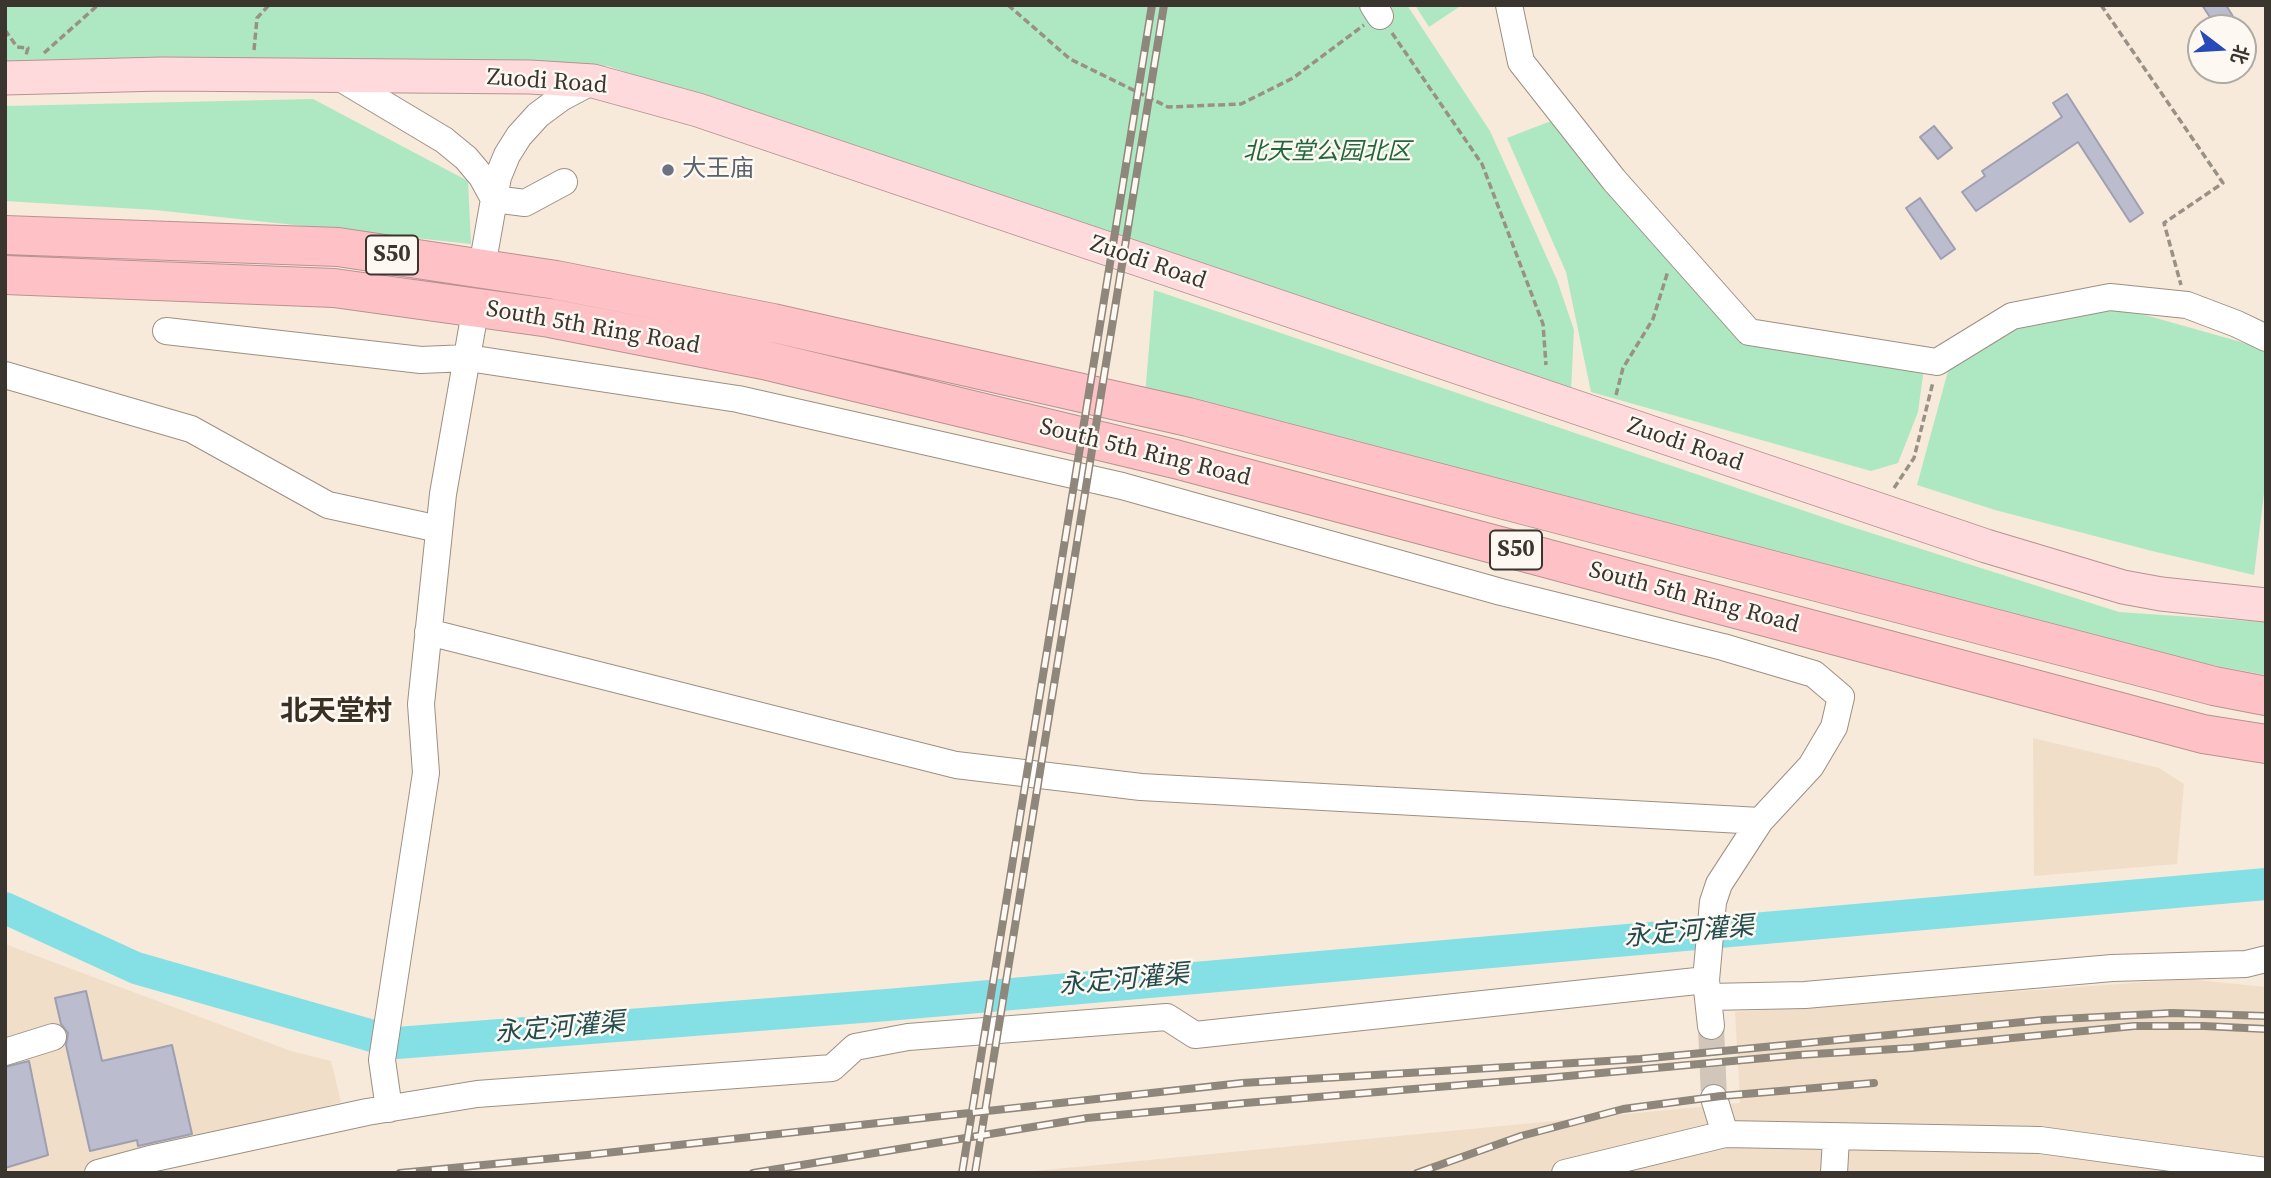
<!DOCTYPE html>
<html>
<head>
<meta charset="utf-8">
<style>
  body { margin:0 }
  #map { position:relative; width:2271px; height:1178px; overflow:hidden; background:#f7eadb; font-family:"Source Serif 4","Noto Sans SC",serif }
  canvas { display:block }
  .frame { position:absolute; inset:0; border:7px solid #3a352f; pointer-events:none }
  .north { position:absolute; left:2187px; top:14px; width:70px; height:70px; box-sizing:border-box; background:#fef8f2; border:2px solid #b0aaa4; border-radius:50%; rotate:107deg; font-size:19px; font-weight:700; line-height:28px; text-align:center; color:#3a352f }
  .north::after { content:''; display:block; margin:auto; width:24px; height:32px; background:#2849b8; clip-path:polygon(50% 0,100% 100%,50% 72%,0 100%) }
</style>
</head>
<body>
<div id="map">
<canvas width="2271" height="1178"></canvas>
<div class="frame"></div>
<div class="north">北</div>
</div>
<script>
const context = document.querySelector('canvas').getContext('2d');
context.lineJoin = 'round';
function paint(path, color) { context.fillStyle = color; context.fill(path, 'evenodd'); }
const toPath = rows => new Path2D(rows.map(r => 'M' + r).join(''));
function trace(path, color, width, dash) { context.strokeStyle = color; context.lineWidth = width; context.lineCap = dash ? 'butt' : 'round'; context.setLineDash(dash || []); context.stroke(path); }
function write(font, color, halo, rows, align = 'center') {
  context.font = font + ' "Source Serif 4","Noto Sans SC",serif'; context.lineWidth = 5; context.setLineDash([]); context.textBaseline = 'middle'; context.strokeStyle = halo; context.fillStyle = color; for (const [text, x, y, turn = 0] of rows) {
    context.save(); context.translate(x, y); context.rotate((+turn || 0) * Math.PI / 180); context.textAlign = isNaN(turn) ? turn : align; if (halo) context.strokeText(text, 0, 0); context.fillText(text, 0, 0); context.restore();
  }
}
paint(toPath([
  [2033,738,2159,768,2184,784,2177,864,2034,876],
  [5,944,291,1051,331,1061,341,1102,78,1173,5,1173],
  [2187,979,2266,987,2266,1173,1014,1173,1740,1103,1735,1012]
]), '#f0dec9');
paint(toPath([
  [5,5,1407,5,1490,131,1557,280,1574,330,1571,391,1075,226,608,66,329,61,5,64],
  [1415,5,1462,5,1429,27],
  [313,99,468,181,471,244,155,210,5,201,5,106],
  [1551,121,1678,272,1751,345,1924,368,1918,412,1898,463,1871,471,1591,392,1566,272,1507,138],
  [1154,290,1846,525,2119,612,2266,622,2266,675,2169,657,1145,394],
  [2113,306,2266,349,2266,477,2254,575,2152,551,1995,510,1917,485,1948,371,2023,322]
]), '#aee8c2');
trace(toPath([
  [5,908,136,968,397,1043,887,1005,2266,884]
]), '#84e0e4', 32);
const building = toPath([
  [2202,5,2226,5,2240,28,2217,28,2202,5],
  [2067,94,2143,213,2130,222,2078,142,1976,211,1962,192,1985,176,1982,171,2062,117,2053,103,2067,94],
  [1934,126,1952,148,1938,159,1920,137,1934,126],
  [1920,198,1955,249,1941,259,1906,208,1920,198],
  [86,991,102,1061,172,1045,192,1134,138,1146,137,1140,90,1151,66,1045,68,1033,61,1024,55,998,86,991],
  [29,1061,48,1155,5,1168,5,1067,29,1061]
]);
paint(building, '#bbbcce');
trace(building, '#9e9fb0', 2);
trace(toPath([
  [1711,1026,1714,1098]
]), '#d1c6b9', 26, [26, 13]);
const minor = toPath([
  [1373,5,1380,16],
  [1509,5,1521,62,1614,180,1749,332,1937,362,2012,316,2110,297,2187,305,2237,324,2266,338],
  [337,76,444,140,466,158,482,177,494,199],
  [494,199,525,203,564,182],
  [485,250,498,177,507,155,519,136,538,115,561,98,593,81],
  [166,331,421,360,468,358,738,399,1122,486,1501,592,1723,647,1814,674,1841,697,1834,727,1811,766,1760,821,1719,884,1713,902,1706,980,1711,1026],
  [5,375,191,429,328,505,439,529],
  [428,632,956,765,1141,787,1760,821],
  [1708,997,1805,995,2112,968,2246,964,2266,959],
  [5,1052,53,1037],
  [1714,1098,1725,1134],
  [389,1109,382,1060,426,773,421,704,443,494,473,323],
  [98,1173,150,1159,367,1112,477,1094,832,1068,855,1047,908,1037,1167,1017,1195,1035,1706,980],
  [1565,1173,1725,1134,2040,1140,2266,1171],
  [1834,1173,1836,1138]
]);
const major = toPath([
  [5,78,162,74,530,77,593,81,698,110,1986,546,2123,587,2161,594,2266,605]
]);
const highway = toPath([
  [5,235,338,247,556,280,773,323,1188,417,2214,686,2266,696],
  [5,275,334,288,550,318,764,360,1175,459,2203,734,2266,744]
]);
trace(minor, '#9d9083', 28);
trace(major, '#b99191', 35);
trace(highway, '#b99191', 40);
trace(toPath([
  [1008,5,1070,59,1168,107,1241,104,1293,78,1364,25],
  [2101,5,2223,183,2164,223,2181,285],
  [5,30,17,47,28,48,26,55],
  [1392,33,1482,164,1543,324,1546,365],
  [254,50,257,18,269,5],
  [44,53,98,5],
  [1616,395,1623,368,1653,319,1668,271],
  [1894,488,1914,458,1933,382]
]), '#9a9186', 3.5, [7, 3.5]);
trace(minor, '#fff', 26);
trace(major, '#fedadd', 33);
trace(highway, '#fec2c6', 38);
const rail = toPath([
  [400,1173,587,1155,1242,1083,1640,1059,2044,1020,2172,1013,2266,1016],
  [753,1173,1087,1118,1245,1103,1546,1078,1798,1055,1911,1048,2134,1026,2204,1026,2266,1029],
  [962,1173,1152,5],
  [975,1173,1164,5],
  [1417,1173,1521,1136,1623,1109,1721,1096,1874,1083]
]);
trace(rail, '#8f867c', 8);
trace(rail, '#fef8f2', 5, [16]);
for (const [x, y, r, color] of [
  [668,170,7,"#6b7280"]
]) { const dot = new Path2D(); dot.arc(x, y, r, 0, 2 * Math.PI); context.fillStyle = color; context.fill(dot); trace(dot, '#fef8f2', 2.5); }
for (const [x, y, w] of [
  [392,255,52],
  [1516,550,52]
]) { const box = new Path2D(); box.roundRect(x - w / 2, y - 19.5, w, 39, 5); context.fillStyle = '#fef8f2'; context.fill(box); trace(box, '#3a352f', 2); }
write('bold 23px', '#3a352f', null, [
  ["S50",392,255],
  ["S50",1516,550]
]);
write('24px', '#3a352f', '#fef8f2', [
  ["Zuodi Road",547,82,4],
  ["Zuodi Road",1148,263,19],
  ["South 5th Ring Road",593,328,10],
  ["Zuodi Road",1685,445,19],
  ["South 5th Ring Road",1145,453,14],
  ["South 5th Ring Road",1694,598,15]
]);
write('italic 24px', '#206740', '#fef8f2', [
  ["北天堂公园北区",1327,153]
]);
write('24px', '#5b616d', '#fef8f2', [
  ["大王庙",682,170]
], 'left');
write('italic 26px', '#224c4e', '#fef8f2', [
  ["永定河灌渠",1689,933,-5],
  ["永定河灌渠",1124,981,-5],
  ["永定河灌渠",560,1029,-5]
]);
write('bold 28px', '#392f23', '#fef8f2', [
  ["北天堂村",336,713]
]);
</script>
</body>
</html>
